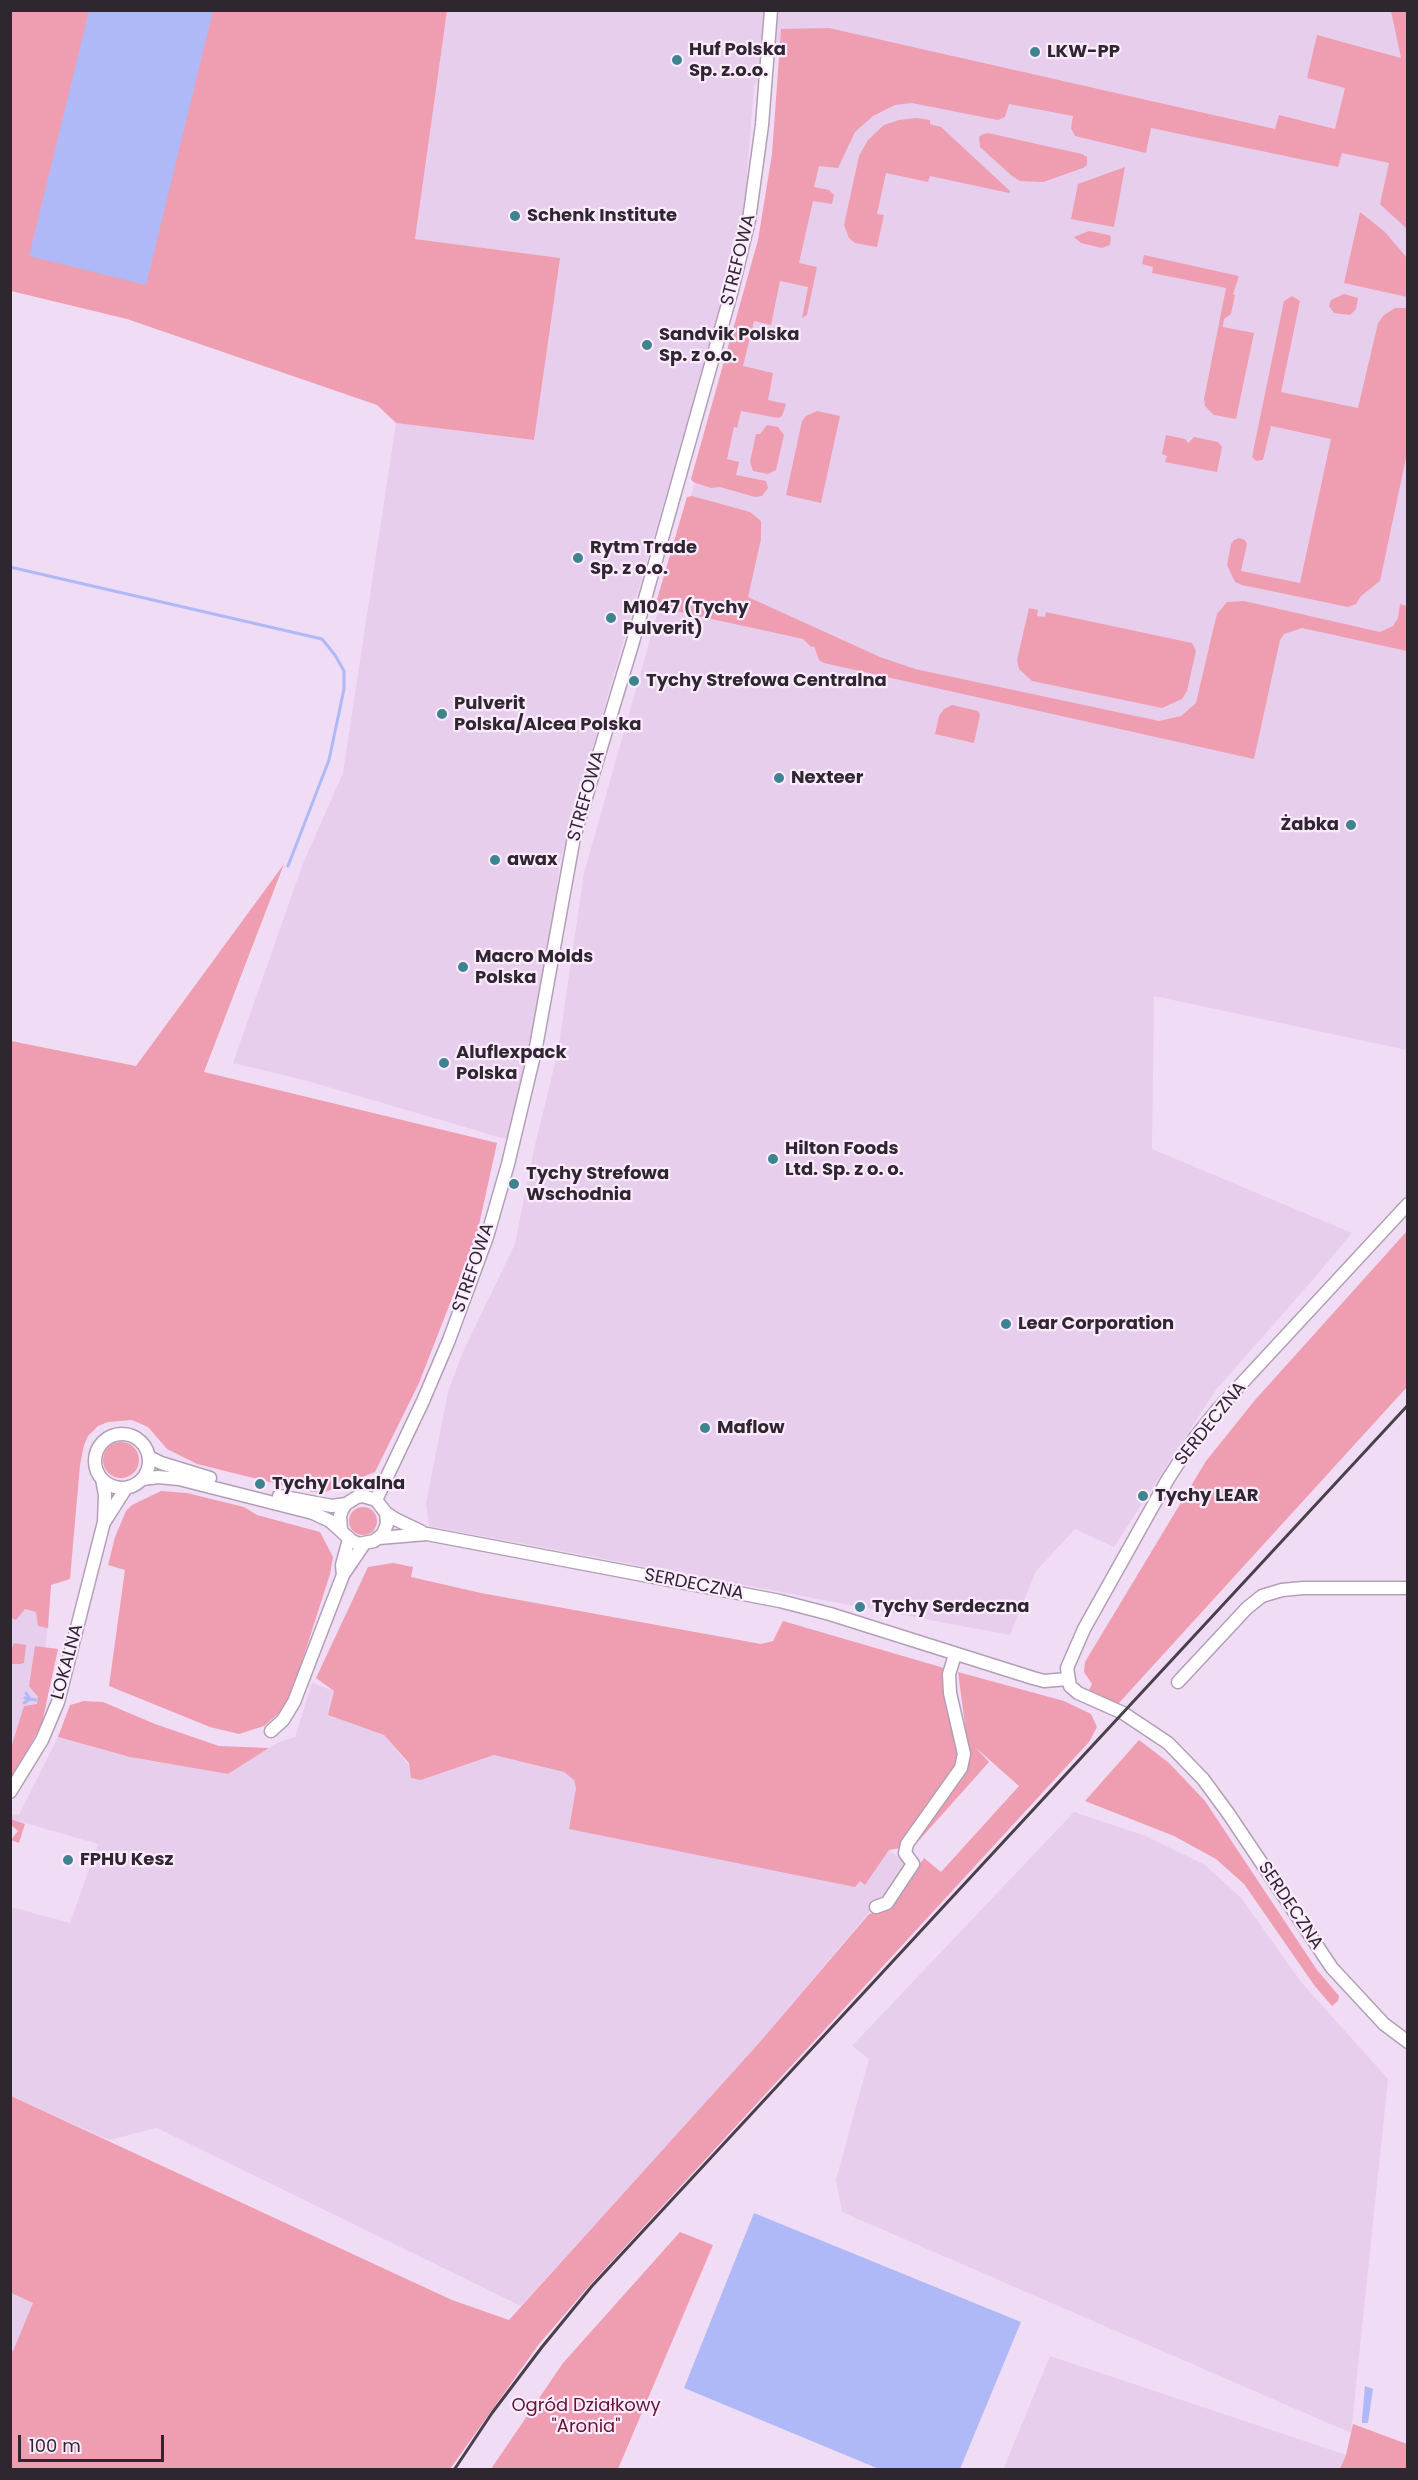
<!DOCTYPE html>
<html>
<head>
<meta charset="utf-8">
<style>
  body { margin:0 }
  #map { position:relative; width:1418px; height:2480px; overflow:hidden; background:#f1dcf5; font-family:Poppins,sans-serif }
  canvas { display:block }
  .frame { position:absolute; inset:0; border:12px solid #2f2730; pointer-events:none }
  .scale { position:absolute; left:18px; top:2435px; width:146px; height:27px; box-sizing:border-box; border:3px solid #2f2730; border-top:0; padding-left:8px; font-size:18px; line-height:21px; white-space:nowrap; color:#2f2730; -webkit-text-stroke:4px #fcebff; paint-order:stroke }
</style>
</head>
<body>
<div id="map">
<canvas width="1418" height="2480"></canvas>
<div class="frame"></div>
<div class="scale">100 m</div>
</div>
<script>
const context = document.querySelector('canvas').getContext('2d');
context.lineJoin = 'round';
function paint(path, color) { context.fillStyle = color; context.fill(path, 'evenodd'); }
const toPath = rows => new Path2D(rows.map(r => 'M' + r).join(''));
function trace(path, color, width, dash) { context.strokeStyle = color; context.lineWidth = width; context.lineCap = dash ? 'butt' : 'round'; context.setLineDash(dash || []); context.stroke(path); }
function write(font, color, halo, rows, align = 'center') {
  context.font = font + ' Poppins,sans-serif'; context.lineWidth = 4.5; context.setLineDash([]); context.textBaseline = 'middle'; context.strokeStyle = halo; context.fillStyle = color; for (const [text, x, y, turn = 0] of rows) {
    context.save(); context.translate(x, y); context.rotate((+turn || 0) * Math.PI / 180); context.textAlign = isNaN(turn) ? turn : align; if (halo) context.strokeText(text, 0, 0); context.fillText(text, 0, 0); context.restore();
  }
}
paint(toPath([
  [447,11,1398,11,1408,50,1407,1050,1154,996,1152,1149,1352,1233,1310,1283,1215,1391,1114,1547,1075,1529,1036,1571,1010,1635,429,1526,426,1503,448,1392,462,1354,515,1244,534,1149,558,1051,584,873,693,488,737,343,778,186,784,41,754,86,744,212,722,302,560,860,549,958,509,1140,304,1080,233,1063,302,866,343,773,396,423,534,440,559,258,415,239],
  [11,1551,51,1585,39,1725,11,1772],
  [312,1683,334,1691,328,1715,384,1735,421,1780,494,1755,564,1772,574,1780,576,1788,569,1829,860,1881,865,1885,889,1850,909,1864,885,1899,882,1897,759,2043,521,2306,157,2128,109,2140,11,2096,11,1907,70,1923,98,1844,11,1819,13,1814,19,1815,58,1737,130,1757,228,1774,279,1742,295,1737],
  [1074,1812,1146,1836,1205,1865,1242,1899,1301,1982,1388,2079,1351,2433,842,2212,836,2180,869,2059,852,2046],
  [10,2293,34,2303,13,2351,10,2350],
  [1050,2356,1346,2455,1340,2470,1003,2470]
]), '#e7ceec');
paint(toPath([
  [11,11,447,11,415,239,560,258,534,440,396,423,377,405,127,319,11,291],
  [1391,11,1407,11,1407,229,1380,204,1389,163,1342,153,1338,167,1151,128,1146,153,1075,136,1071,128,1073,116,1009,104,1005,117,998,120,912,103,895,105,873,116,855,132,838,168,819,166,814,187,829,190,834,195,832,204,813,201,799,263,817,267,807,315,802,318,808,287,780,281,771,325,754,321,743,366,773,373,768,400,786,404,782,416,778,418,741,411,737,428,734,427,727,459,739,462,736,475,766,481,768,488,762,496,755,497,720,487,711,488,693,482,691,479,758,240,772,154,781,29,829,28,1275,129,1279,115,1335,129,1345,88,1307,78,1317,35,1401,58],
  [916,118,930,120,930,124,941,127,1010,191,1009,193,930,176,928,182,886,173,877,214,884,215,877,247,855,243,849,238,844,225,859,156,868,140,884,125,899,120],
  [988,133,1082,154,1087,157,1087,165,1083,168,1043,182,1020,181,1012,176,980,147,979,137,983,134],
  [1125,167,1114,227,1071,219,1078,184],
  [1360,212,1385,232,1407,258,1407,297,1344,283],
  [1089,231,1109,235,1111,237,1110,245,1102,248,1081,243,1074,237],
  [1144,255,1239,276,1233,294,1235,295,1231,314,1224,319,1223,327,1254,333,1236,419,1214,415,1205,406,1204,399,1226,288,1152,273,1153,267,1142,264],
  [1344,294,1358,298,1356,309,1350,315,1334,313,1329,306,1331,300],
  [1292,296,1300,301,1281,392,1358,408,1378,323,1384,315,1395,308,1407,308,1407,453,1380,581,1361,596,1356,604,1348,607,1242,585,1235,582,1227,565,1231,544,1234,540,1239,538,1245,540,1247,544,1241,571,1300,583,1331,439,1271,426,1263,460,1256,461,1252,457,1284,301],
  [817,411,840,416,821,503,786,495,802,421,806,416],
  [767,425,778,427,784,435,776,470,768,474,753,471,750,462,756,434,760,434],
  [1166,435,1185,439,1188,443,1194,437,1218,442,1222,447,1217,472,1165,462,1167,456,1162,454],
  [692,496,750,512,761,521,761,539,748,597,880,657,915,669,1159,721,1181,716,1196,703,1214,626,1217,614,1227,602,1244,601,1380,632,1393,626,1398,618,1400,604,1407,606,1407,651,1302,628,1284,634,1280,640,1254,759,824,663,819,660,814,646,811,647,803,639,666,609,656,603,687,497],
  [1029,608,1038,610,1037,616,1045,617,1046,612,1192,643,1196,651,1187,691,1182,699,1162,708,1032,681,1019,669,1017,660],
  [952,705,978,711,980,715,974,743,935,734,939,716,944,709],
  [284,864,204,1072,497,1143,477,1234,419,1383,375,1472,323,1493,306,1491,197,1464,167,1449,148,1427,132,1420,108,1422,98,1426,88,1436,84,1445,80,1465,70,1579,51,1585,48,1628,38,1626,36,1612,25,1609,16,1620,11,1618,11,1041,136,1066],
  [1407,1231,1407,1387,1118,1704,1089,1690,1092,1684,1084,1672,1085,1662,1206,1461,1255,1400],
  '103 1460a18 18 0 1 1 36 0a18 18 0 1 1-36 0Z',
  [161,1491,187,1493,244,1507,257,1515,320,1532,333,1557,330,1574,292,1693,279,1713,264,1726,239,1734,210,1727,109,1686,125,1570,108,1565,115,1537,126,1511,132,1505],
  '349 1521a14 14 0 1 1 28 0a14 14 0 1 1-28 0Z',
  [393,1563,413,1567,411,1577,481,1593,761,1644,773,1641,783,1621,944,1668,944,1689,958,1756,967,1740,958,1672,1064,1701,1091,1714,1097,1727,1089,1742,589,2286,539,2344,450,2469,11,2469,10,2350,13,2351,33,2303,11,2293,11,2096,452,2300,509,2320,759,2043,869,1914,885,1910,894,1902,924,1858,941,1872,1019,1786,975,1747,989,1762,914,1846,889,1850,865,1885,860,1881,855,1887,569,1829,576,1788,574,1780,564,1772,494,1755,421,1780,411,1778,409,1763,384,1735,328,1715,334,1691,316,1678,368,1567],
  [14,1643,26,1645,24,1663,20,1664,11,1664,11,1650],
  [35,1646,58,1649,42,1723,11,1781,11,1748,24,1706,37,1704,38,1697,29,1686],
  [84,1701,103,1702,155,1724,219,1746,269,1748,228,1774,130,1757,58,1737,70,1705],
  [1139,1740,1169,1763,1205,1801,1317,1970,1339,1996,1338,2001,1332,2006,1314,1985,1244,1884,1216,1859,1174,1836,1085,1801],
  [11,1819,25,1824,19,1843,11,1840,18,1831,11,1825],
  [680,2232,713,2245,618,2469,491,2469,563,2363],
  [1353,2424,1407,2444,1407,2469,1340,2469,1346,2455]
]), '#ef9eb1');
paint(toPath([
  [89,11,213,11,146,285,29,256],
  [754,2213,1021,2322,960,2469,879,2469,684,2388],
  [1365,2386,1373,2389,1368,2423,1362,2423,1362,2419]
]), '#afb9f7');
trace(toPath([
  [10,567,322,639,335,655,344,671,344,689,329,760,288,866],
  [26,1693,30,1699,36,1700],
  [24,1703,30,1699,25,1698]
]), '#afb9f7', 3);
const minor = toPath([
  [1408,1204,1218,1409,1194,1439,1168,1479,1084,1629,1067,1668,1070,1686,1078,1693,1123,1713,1168,1743,1203,1779,1228,1813,1332,1968,1384,2024,1408,2042],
  '95 1461a27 27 0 1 1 54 0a27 27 0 1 1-54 0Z',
  [149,1457,161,1463,210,1478],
  [143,1479,158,1477,179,1479,313,1513,330,1521,352,1541,359,1544,374,1541,383,1534,387,1524,386,1513,376,1500,363,1496,357,1497,346,1504,342,1510,340,1516,341,1530],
  [279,1496,332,1506,346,1504],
  [376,1500,423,1401,449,1340,487,1237,508,1164,536,1047,574,837,632,645,732,290,749,220,762,125,771,10],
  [386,1513,395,1519,422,1532],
  [105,1521,126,1488],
  [379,1538,427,1534,780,1601,830,1614,1033,1678,1044,1681,1068,1679],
  [343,1575,342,1565,349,1539],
  [1178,1682,1247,1608,1262,1596,1282,1590,1303,1588,1408,1588],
  [271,1731,283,1720,294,1702,343,1575,364,1544],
  [10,1792,42,1740,58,1702,104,1522,105,1495,102,1479],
  [876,1907,887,1903,913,1864,905,1853,907,1844,961,1768,964,1754,950,1693,949,1674,955,1655]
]);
trace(minor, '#b29fb6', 15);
trace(minor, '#fff', 12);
trace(toPath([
  [454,2470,492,2413,542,2347,592,2286,1408,1405]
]), '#4a404c', 3);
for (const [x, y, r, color] of [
  [1035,52,6,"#3e8390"],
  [677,60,6,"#3e8390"],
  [515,216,6,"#3e8390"],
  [647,345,6,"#3e8390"],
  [578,558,6,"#3e8390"],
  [611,618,6,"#3e8390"],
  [634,681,6,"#3e8390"],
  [442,714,6,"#3e8390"],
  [779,778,6,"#3e8390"],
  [1351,825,6,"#3e8390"],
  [495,860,6,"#3e8390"],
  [463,967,6,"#3e8390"],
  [444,1063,6,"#3e8390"],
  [773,1159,6,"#3e8390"],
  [514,1184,6,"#3e8390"],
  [1006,1324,6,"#3e8390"],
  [705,1428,6,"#3e8390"],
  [260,1484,6,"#3e8390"],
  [1143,1496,6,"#3e8390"],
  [860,1607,6,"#3e8390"],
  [68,1860,6,"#3e8390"]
]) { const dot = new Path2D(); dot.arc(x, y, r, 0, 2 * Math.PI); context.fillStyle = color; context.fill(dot); trace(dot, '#fcebff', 2); }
write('bold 18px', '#2f2730', '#fcebff', [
  ["Huf Polska",689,50],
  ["Sp. z.o.o.",689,71],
  ["LKW-PP",1047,52],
  ["Schenk Institute",527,216],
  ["Sandvik Polska",659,335],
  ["Sp. z o.o.",659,356],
  ["Rytm Trade",590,548],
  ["Sp. z o.o.",590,569],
  ["M1047 (Tychy",623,608],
  ["Pulverit)",623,629],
  ["Tychy Strefowa Centralna",646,681],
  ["Pulverit",454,704],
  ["Polska/Alcea Polska",454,725],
  ["Nexteer",791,778],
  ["Żabka",1339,825,"right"],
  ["awax",507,860],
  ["Macro Molds",475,957],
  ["Polska",475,978],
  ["Aluflexpack",456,1053],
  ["Polska",456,1074],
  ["Hilton Foods",785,1149],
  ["Ltd. Sp. z o. o.",785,1170],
  ["Tychy Strefowa",526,1174],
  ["Wschodnia",526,1195],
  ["Lear Corporation",1018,1324],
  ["Maflow",717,1428],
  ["Tychy Lokalna",272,1484],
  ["Tychy LEAR",1155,1496],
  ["Tychy Serdeczna",872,1607],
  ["FPHU Kesz",80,1860]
], 'left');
write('18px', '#2f2730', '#fcebff', [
  ["STREFOWA",739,260,-76],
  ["STREFOWA",587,796,-74],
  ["STREFOWA",474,1268,-71],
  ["SERDECZNA",1211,1424,-51],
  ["SERDECZNA",694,1585,11],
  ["LOKALNA",68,1662,-75],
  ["SERDECZNA",1290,1906,56]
]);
write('18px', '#621430', '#fcebff', [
  ["Ogród Działkowy",586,2406],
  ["\"Aronia\"",586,2427]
]);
</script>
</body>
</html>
